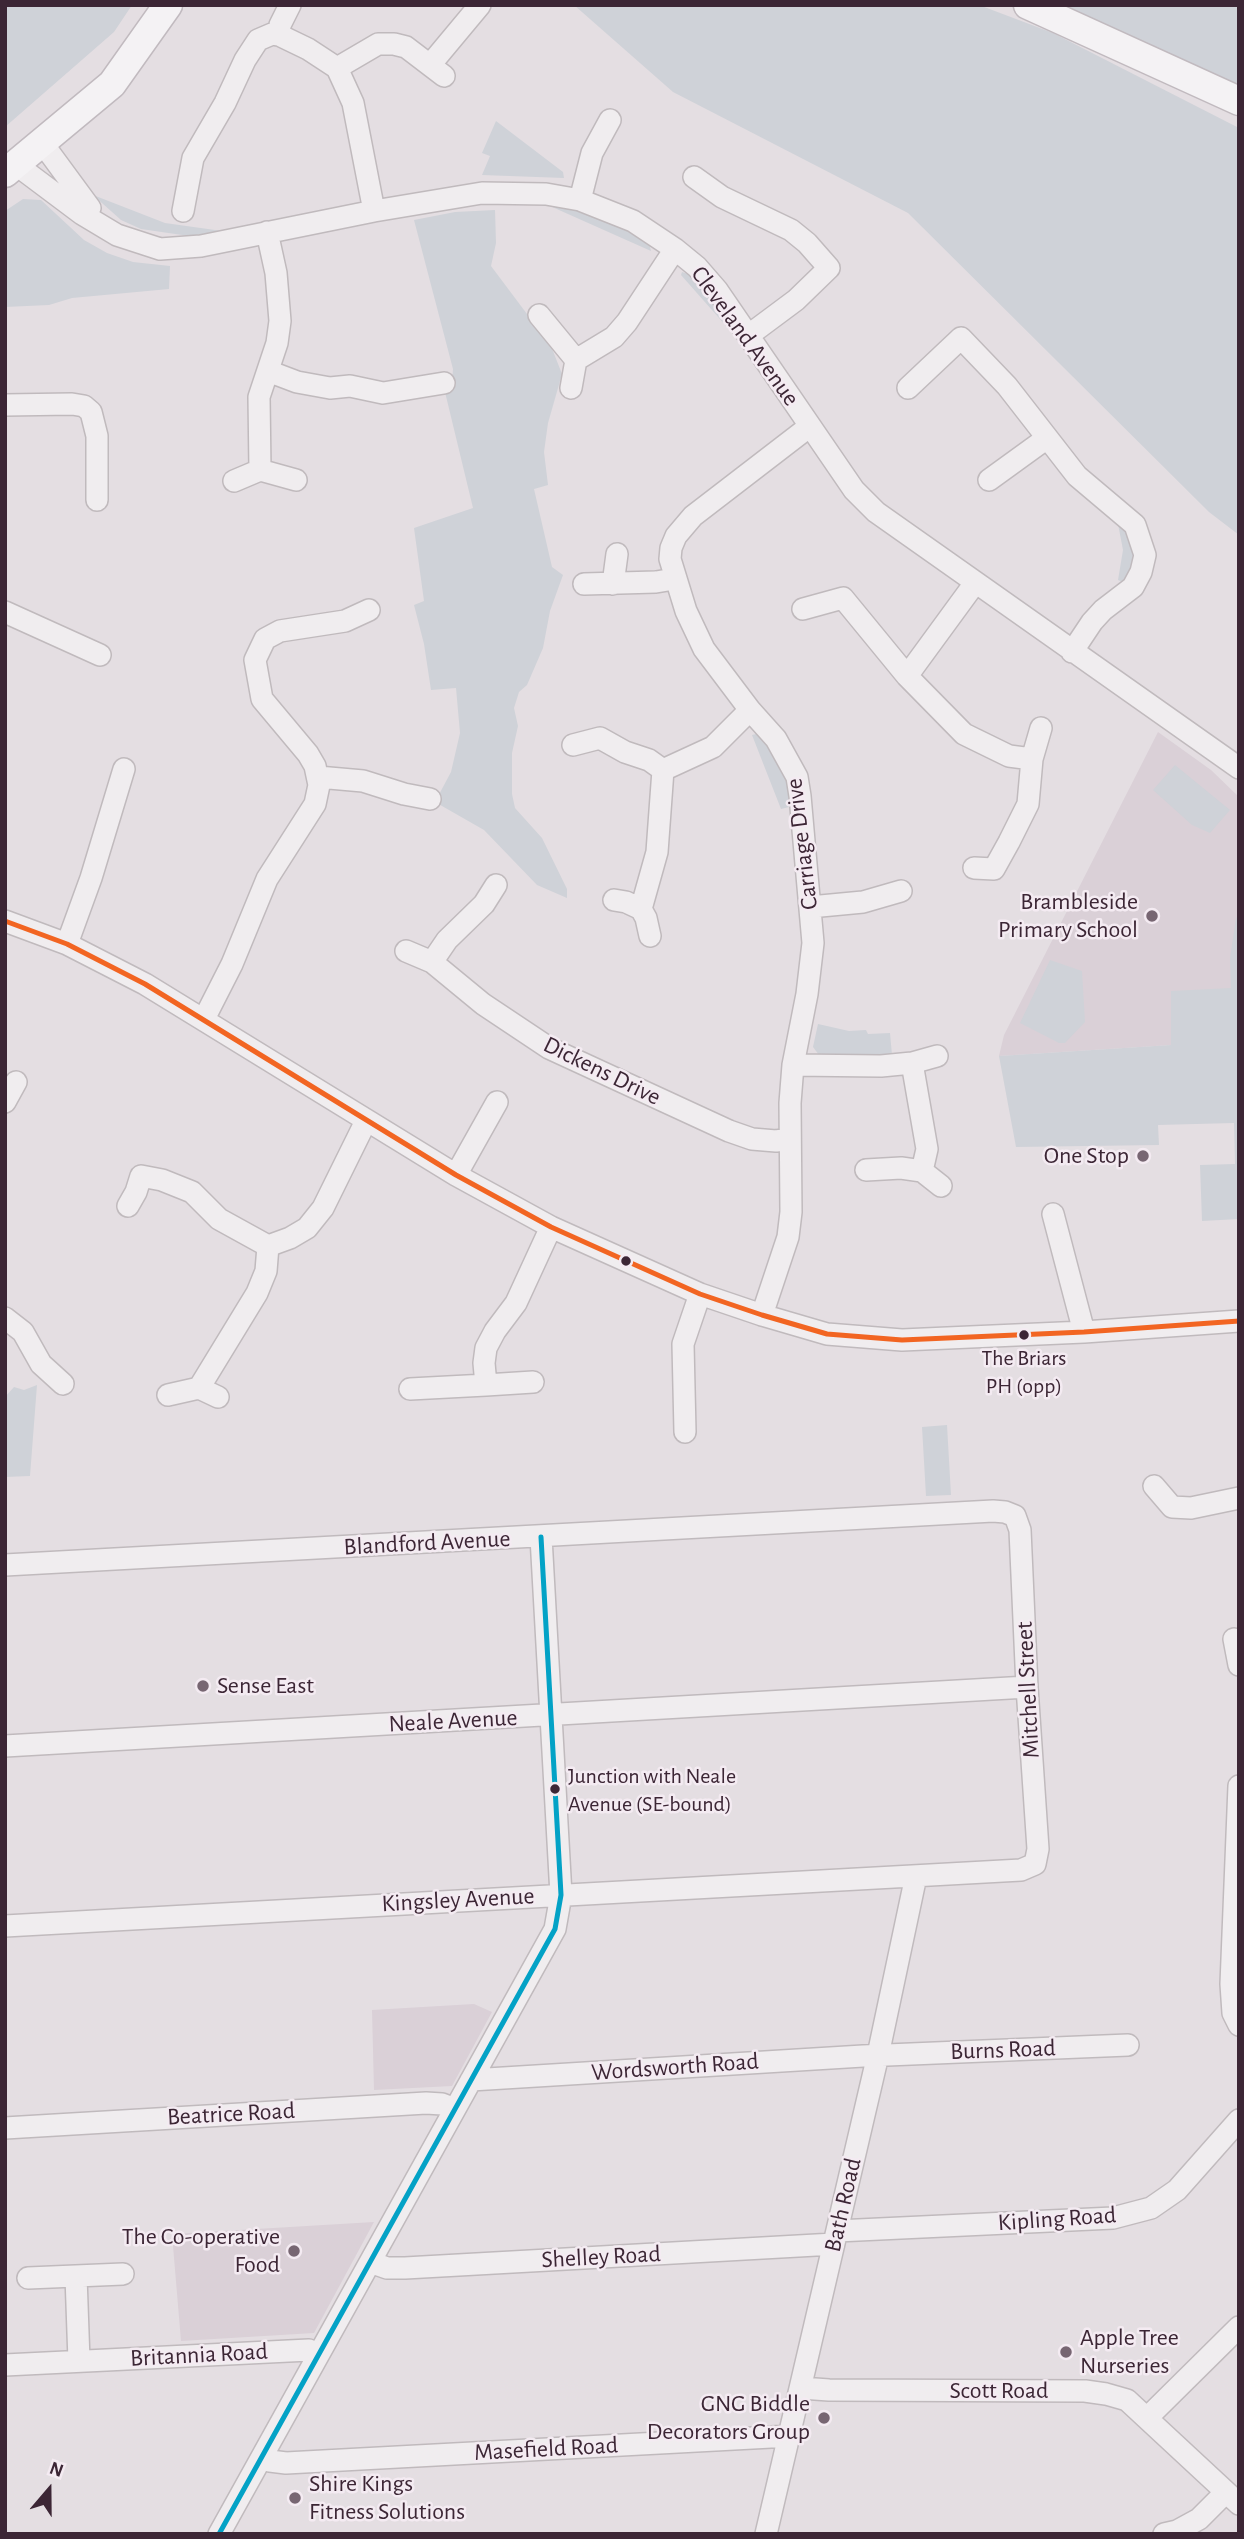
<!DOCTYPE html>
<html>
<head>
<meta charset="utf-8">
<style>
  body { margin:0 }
  #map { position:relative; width:1244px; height:2539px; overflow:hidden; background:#e4dee2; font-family:"Alegreya Sans",sans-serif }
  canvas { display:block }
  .frame { position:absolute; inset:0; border:7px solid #3c2635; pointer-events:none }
  .north { position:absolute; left:14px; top:2455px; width:70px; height:70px; -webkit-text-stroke:5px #f4ebf2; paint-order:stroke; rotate:20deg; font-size:19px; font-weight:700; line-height:28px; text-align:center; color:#3c2635 }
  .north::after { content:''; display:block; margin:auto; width:24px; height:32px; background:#3c2635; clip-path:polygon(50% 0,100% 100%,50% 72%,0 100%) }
</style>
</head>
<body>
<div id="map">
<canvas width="1244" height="2539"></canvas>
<div class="frame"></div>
<div class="north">N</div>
</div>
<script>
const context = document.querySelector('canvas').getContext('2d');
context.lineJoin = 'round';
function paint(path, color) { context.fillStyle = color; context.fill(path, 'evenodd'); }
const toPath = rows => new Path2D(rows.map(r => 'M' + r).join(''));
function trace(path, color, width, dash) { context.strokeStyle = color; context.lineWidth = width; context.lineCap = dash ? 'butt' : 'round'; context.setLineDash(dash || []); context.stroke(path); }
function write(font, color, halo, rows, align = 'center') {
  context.font = font + ' "Alegreya Sans",sans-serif'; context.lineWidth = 5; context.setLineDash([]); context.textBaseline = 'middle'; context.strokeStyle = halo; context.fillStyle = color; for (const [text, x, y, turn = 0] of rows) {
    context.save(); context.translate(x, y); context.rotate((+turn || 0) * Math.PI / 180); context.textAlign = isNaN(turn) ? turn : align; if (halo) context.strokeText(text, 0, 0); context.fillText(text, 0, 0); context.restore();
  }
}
paint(toPath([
  [1158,732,1211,770,1239,797,1239,1120,1234,1041,999,1056,1004,1035],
  [474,2004,492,2012,452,2086,374,2090,372,2010],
  [374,2222,314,2333,181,2341,172,2234]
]), '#dad0d7');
paint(toPath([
  [5,5,132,5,114,32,5,127],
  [574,5,979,5,1053,33,1239,128,1239,535,1209,512,908,213,673,92],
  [1059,5,1239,5,1239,89],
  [496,121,563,172,564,178,482,175,490,156,482,153],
  [93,195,165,223,222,231,189,236,141,229,121,220],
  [23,199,41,200,84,240,107,253,133,262,170,266,169,289,72,298,49,305,5,307,5,211],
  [524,200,579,208,623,226,649,243,651,251,550,206,515,202],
  [495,210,496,243,491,266,551,346,562,374,548,423,544,452,548,485,534,489,552,567,563,575,550,611,543,648,527,685,519,692,514,708,518,726,512,753,512,794,515,808,542,838,567,889,567,898,537,885,484,830,435,802,451,772,460,733,456,688,431,690,424,644,414,605,424,601,414,528,473,508,445,392,452,383,453,369,414,220,455,212],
  [682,272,694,276,718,305,742,344,681,275],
  [1118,524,1124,526,1136,554,1135,564,1125,583,1118,580,1123,550],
  [760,733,782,759,793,806,781,809,752,735],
  [1175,765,1230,810,1210,833,1192,825,1153,790],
  [1239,916,1239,1219,1202,1221,1200,1165,1235,1164,1234,1123,1158,1125,1159,1145,1016,1147,999,1056,1171,1045,1171,991,1231,988,1230,958,1236,918],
  [1050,960,1082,971,1085,1022,1065,1043,1059,1043,1020,1023],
  [818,1024,849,1031,866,1030,868,1034,890,1033,892,1055,819,1055,813,1047],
  [37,1385,30,1476,5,1477,5,1397,14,1387,24,1390],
  [947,1425,951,1495,926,1496,922,1427]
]), '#cfd2d8');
const minor = toPath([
  [279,35,280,25,290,5],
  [430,65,480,5],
  [337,68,353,103,374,211],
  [43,144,90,208],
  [19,162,26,172,82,214,117,235,160,249,201,246,374,211,482,193,546,194,580,200,633,221,675,249,697,267,717,290,854,490,876,512,1239,768],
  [694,177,722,197,791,230,807,243,829,268,796,300,749,335],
  [580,200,592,153,610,120],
  [183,211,193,158,225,103,245,60,258,40,272,34,279,35,308,49,337,68,378,44,394,44,406,47,444,76],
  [267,232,276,273,280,321,277,343,259,397,260,470,296,480],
  [539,315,576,360,614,337,627,322,675,249],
  [268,371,297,382,330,388,350,386,383,393,444,383],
  [571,388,576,360],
  [908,388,961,338,1007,386,1077,476,1135,525,1145,555,1141,572,1133,587,1103,610,1092,622,1072,652],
  [5,405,72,404,84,406,91,412,97,436,97,500],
  [989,480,1047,438],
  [234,481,260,470],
  [584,584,656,582,674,579],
  [613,584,617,554],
  [803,609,843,598,907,676,964,734,1009,756,1032,759,1028,804,1009,842,994,869,974,868],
  [5,612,100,655],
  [907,676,975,583],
  [573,745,600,738,625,752,649,760,663,770],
  [1032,759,1041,728],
  [663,770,713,747,750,710],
  [318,777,363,781,404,794,430,799],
  [614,900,626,902,641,909,646,918,650,936],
  [810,907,863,902,901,891],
  [641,909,657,852,663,770],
  [5,921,67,944,145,984,456,1175,551,1227,700,1294,762,1315,827,1334,902,1340,1084,1332,1239,1321],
  [67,944,91,878,124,769],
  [406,951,432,962,483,1004,549,1048,729,1131,752,1139,776,1141,790,1139],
  [432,962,447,940,484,904,496,885],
  [204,1019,232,964,267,879,315,804,319,785,315,766,308,754,262,699,255,660,265,639,280,631,345,621,369,610],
  [912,1063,937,1056],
  [793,1065,881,1066,912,1063,927,1149,922,1171,941,1186],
  [5,1102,16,1082],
  [866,1170,901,1168,922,1171],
  [456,1175,497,1102],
  [128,1206,136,1192,141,1176,162,1180,192,1192,219,1219,268,1246,266,1271,257,1293,199,1388],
  [1053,1214,1084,1332],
  [268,1246,290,1238,307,1228,323,1208,366,1121],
  [762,1315,788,1237,791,1212,790,1103,793,1065,807,994,813,943,800,796,797,777,776,739,750,710,704,649,686,611,670,559,671,548,676,536,693,516,810,426],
  [5,1318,23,1332,41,1364,63,1384],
  [533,1382,486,1385,484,1363,486,1348,495,1331,516,1303,551,1227],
  [410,1389,486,1385],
  [168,1395,199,1388,218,1397],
  [685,1432,683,1344,700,1294],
  [1154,1486,1172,1507,1191,1508,1239,1498],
  [5,1565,993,1511,1005,1512,1015,1516,1020,1530,1027,1687,1038,1849,1035,1864,1021,1870,5,1926],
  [1234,1639,1239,1665],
  [5,1746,1027,1687],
  [1239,1786,1231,1984,1233,2013,1239,2025],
  [471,2080,863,2056,1128,2045],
  [5,2128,426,2103,442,2104,455,2109],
  [837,2231,1113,2218,1151,2208,1177,2190,1239,2120],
  [370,2262,387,2268,405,2268,834,2244],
  [76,2276,79,2361],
  [28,2278,123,2274],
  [5,2365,309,2350,318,2355],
  [801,2388,829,2390,1085,2391,1106,2394,1127,2400,1239,2504],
  [1148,2417,1239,2327],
  [262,2457,270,2461,286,2463,790,2436],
  [219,2534,555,1929,561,1895,541,1537],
  [766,2534,878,2055,916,1876],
  [1164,2534,1177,2531,1199,2519,1226,2492]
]);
const major = toPath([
  [1028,5,1239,101],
  [5,173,112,84,168,5]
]);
trace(minor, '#c0babd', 24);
trace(major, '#c1babf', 31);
trace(minor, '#f0edef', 21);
trace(major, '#f4f2f4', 28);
trace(toPath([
  [5,921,67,944,145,984,456,1175,551,1227,700,1294,762,1315,827,1334,902,1340,1084,1332,1239,1321]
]), '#f26522', 5);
trace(toPath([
  [219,2534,555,1929,561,1895,541,1537]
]), '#03a2c6', 5);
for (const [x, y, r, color] of [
  [1152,916,7,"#776672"],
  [1143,1156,7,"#776672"],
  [626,1261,6,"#3c2635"],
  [1024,1335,6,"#3c2635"],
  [203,1686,7,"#776672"],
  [555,1789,6,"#3c2635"],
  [294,2251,7,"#776672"],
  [1066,2352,7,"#776672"],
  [824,2418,7,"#776672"],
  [295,2498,7,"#776672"]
]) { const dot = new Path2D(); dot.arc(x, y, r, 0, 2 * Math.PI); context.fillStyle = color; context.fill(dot); trace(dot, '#f4ebf2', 2.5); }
write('22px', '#3c2635', '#f4ebf2', [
  ["The Briars",1024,1358],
  ["PH (opp)",1024,1386],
  ["Junction with Neale",568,1776,"left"],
  ["Avenue (SE-bound)",568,1804,"left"]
]);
write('24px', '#3c2635', '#f4ebf2', [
  ["Cleveland Avenue",745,336,54],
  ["Carriage Drive",802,844,-97],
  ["Dickens Drive",602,1071,26],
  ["Blandford Avenue",427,1543,-3],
  ["Mitchell Street",1028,1690,-93],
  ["Neale Avenue",453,1721,-3],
  ["Kingsley Avenue",458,1900,-3],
  ["Burns Road",1003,2050,-2],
  ["Wordsworth Road",675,2067,-4],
  ["Beatrice Road",231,2114,-3],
  ["Bath Road",843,2205,-77],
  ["Kipling Road",1057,2219,-4],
  ["Shelley Road",601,2257,-3],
  ["Britannia Road",199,2355,-3],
  ["Scott Road",999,2391],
  ["Masefield Road",546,2449,-3]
]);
write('24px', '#3c2635', '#f4ebf2', [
  ["Brambleside",1138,902],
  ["Primary School",1138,930],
  ["One Stop",1129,1156],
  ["Sense East",217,1686,"left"],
  ["The Co-operative",280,2237],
  ["Food",280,2265],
  ["Apple Tree",1080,2338,"left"],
  ["Nurseries",1080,2366,"left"],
  ["GNG Biddle",810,2404],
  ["Decorators Group",810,2432],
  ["Shire Kings",309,2484,"left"],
  ["Fitness Solutions",309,2512,"left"]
], 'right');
</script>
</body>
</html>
